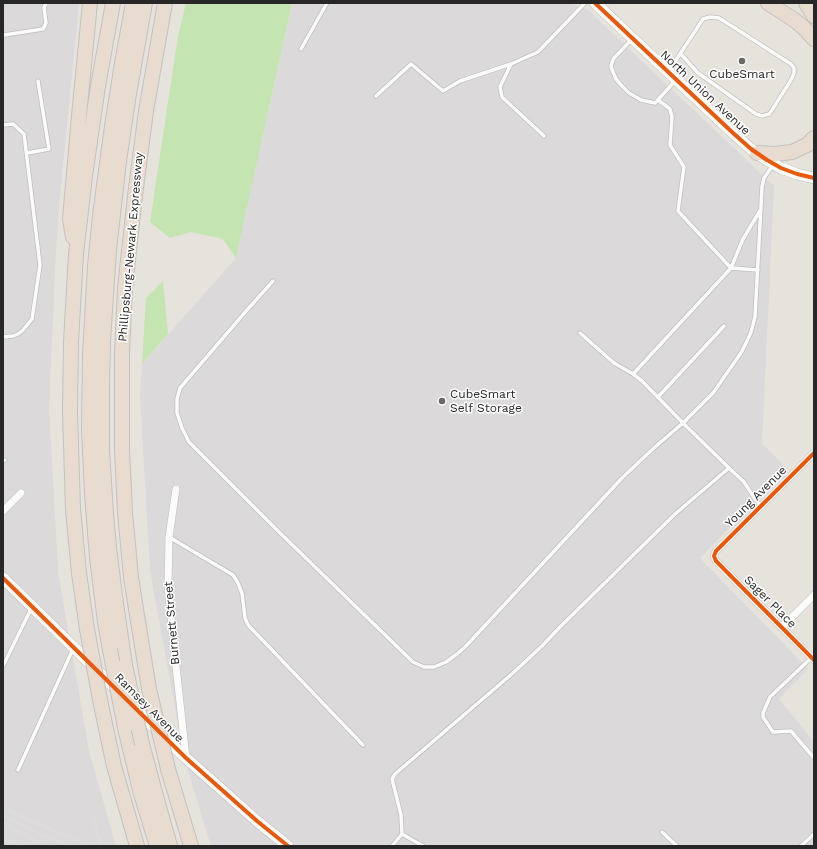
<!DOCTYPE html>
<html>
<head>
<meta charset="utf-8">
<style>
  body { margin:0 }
  #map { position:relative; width:817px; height:849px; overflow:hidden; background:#e6e2dc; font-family:"Work Sans",sans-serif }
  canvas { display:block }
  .frame { position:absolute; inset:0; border:4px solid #272727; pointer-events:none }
</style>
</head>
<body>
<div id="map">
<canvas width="817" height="849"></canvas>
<div class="frame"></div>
</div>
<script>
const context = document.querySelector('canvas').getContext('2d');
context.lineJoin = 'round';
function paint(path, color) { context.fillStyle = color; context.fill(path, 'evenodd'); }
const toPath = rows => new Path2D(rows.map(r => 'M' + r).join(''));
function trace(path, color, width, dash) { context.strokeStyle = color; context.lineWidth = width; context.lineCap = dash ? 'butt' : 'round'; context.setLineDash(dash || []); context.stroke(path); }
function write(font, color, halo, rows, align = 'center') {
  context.font = font + ' "Work Sans",sans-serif'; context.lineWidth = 3; context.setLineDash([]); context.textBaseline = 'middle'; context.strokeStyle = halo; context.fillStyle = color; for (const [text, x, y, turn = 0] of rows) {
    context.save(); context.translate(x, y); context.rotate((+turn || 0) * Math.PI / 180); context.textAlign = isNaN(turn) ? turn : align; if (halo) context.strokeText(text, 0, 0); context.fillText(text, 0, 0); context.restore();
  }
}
paint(toPath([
  [3,3,79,3,59,207,56,252,49,407,58,572,89,751,116,846,3,846],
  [292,3,570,3,589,11,774,186,762,443,787,469,700,558,808,669,779,699,814,742,814,846,211,846,184,758,150,570,140,395,142,364,236,258]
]), '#dcd9db');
paint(toPath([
  [186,3,292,3,236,258,223,239,191,232,170,238,150,222,178,36],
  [163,281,168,334,142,364,146,298]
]), '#c4e4b2');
const lane = toPath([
  [3,34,4,35,43,29,46,23,44,8,46,3],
  [632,39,614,58,612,62,611,67,613,72,616,79,622,86,629,93,641,100,655,103,675,81],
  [301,49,327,3],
  [511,64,500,87,502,97,544,136],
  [667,69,676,60,703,19,710,17,719,18,727,23,791,64,794,68,794,73,791,80,772,110,769,114,762,116,756,114,698,73,680,53],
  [376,96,411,64,443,91,460,81,511,64,538,52,585,3],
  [658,100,670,109,672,117,670,145,684,167,678,211,731,268,743,239,761,209],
  [3,125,13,124,24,134,40,265,32,319,23,330,18,334,13,336,3,337],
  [27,153,49,149,38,81],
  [273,281,247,310,180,388,177,399,177,413,182,428,189,442,278,531,413,662,424,667,434,667,446,662,457,654,465,647,622,478,655,447,683,423,713,393,729,370,741,353,748,339,751,332,755,317,762,187,764,178,773,165],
  [580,333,614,363,633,374],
  [658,397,724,326],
  [3,461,5,460],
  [729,468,683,423,642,381,633,374,731,268,758,270],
  [169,537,233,575,237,581,242,593,245,618,248,625,363,745],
  [811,658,770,697,763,713,763,717,773,732,791,731,814,758],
  [3,666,31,609],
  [18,770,73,649],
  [662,832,677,846],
  [402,834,423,846],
  [392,846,402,834,401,815,392,779,395,774,513,673,542,646,561,626,675,514,729,468,744,482,755,499,761,506],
  [801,846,814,834]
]);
const street = toPath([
  [814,453,716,551,714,556,716,561,814,660],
  [176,489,169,537,168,586,176,666,186,758],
  [3,511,21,493],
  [782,627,814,595]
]);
const secondary = toPath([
  [595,3,733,133,751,149,767,160,781,168,797,174,814,178],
  [3,578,119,692],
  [132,706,186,758,257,821,288,846]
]);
const highway = toPath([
  [768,3,793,19,804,28,814,39],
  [806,3,814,16],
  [757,153,775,154,792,152,807,145,814,138],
  [73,237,70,219,79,116,90,3],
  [87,629,79,573,73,509,70,412,71,342,76,254,85,176,98,86,113,3],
  [110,650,105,622,97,558,92,494,89,430,90,354,95,266,100,215,112,126,122,63,133,3],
  [125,665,116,604,109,547,106,514,102,450,102,386,103,341,109,250,119,161,129,94,145,3],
  [149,689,136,609,131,577,125,513,122,449,122,353,125,288,135,196,146,111,165,3],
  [101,705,114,766,137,846],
  [125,728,141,794,157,846],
  [142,744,159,807,170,846],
  [168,769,191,846]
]);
trace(lane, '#bfbebe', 5);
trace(street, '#bfbebe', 8);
trace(secondary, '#bfbebe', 12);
trace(highway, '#c3c1bf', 16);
trace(lane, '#fbfbfa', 3.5);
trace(street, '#fbfbfa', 7);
trace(secondary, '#fbfbfa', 11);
trace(highway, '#e8dcd1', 14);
trace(toPath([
  [3,809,75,839,87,846],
  [3,815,42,835,70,846],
  [94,817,98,836,102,846],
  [3,822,44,846],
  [3,840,24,846]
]), '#dcdcde', 2.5);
const highwayBridge = toPath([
  [87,629,101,705],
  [110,650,125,728],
  [125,665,142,744],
  [149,689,168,769]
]);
trace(highwayBridge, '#c3c1bf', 16, []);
trace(highwayBridge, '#e8dcd1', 14);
trace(toPath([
  [595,3,733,133,751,149,767,160,781,168,797,174,814,178],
  [814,453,716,551,714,556,716,561,814,660],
  [3,578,186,758,257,821,288,846]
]), '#e8590c', 4);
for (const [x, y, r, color] of [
  [742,61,4,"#6a6866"],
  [442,401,4,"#6a6866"]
]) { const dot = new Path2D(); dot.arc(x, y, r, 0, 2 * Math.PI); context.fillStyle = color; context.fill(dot); trace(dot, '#fff', 1.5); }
write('12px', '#272727', '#fff', [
  ["CubeSmart",742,74],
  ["CubeSmart",450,394,"left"],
  ["Self Storage",450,408,"left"]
]);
write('12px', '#272727', '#fff', [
  ["North Union Avenue",705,93,43],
  ["Phillipsburg-Newark Expressway",131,247,-85],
  ["Young Avenue",756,497,-45],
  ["Sager Place",770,602,45],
  ["Burnett Street",172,623,-95],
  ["Ramsey Avenue",149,708,45]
]);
</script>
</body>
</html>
